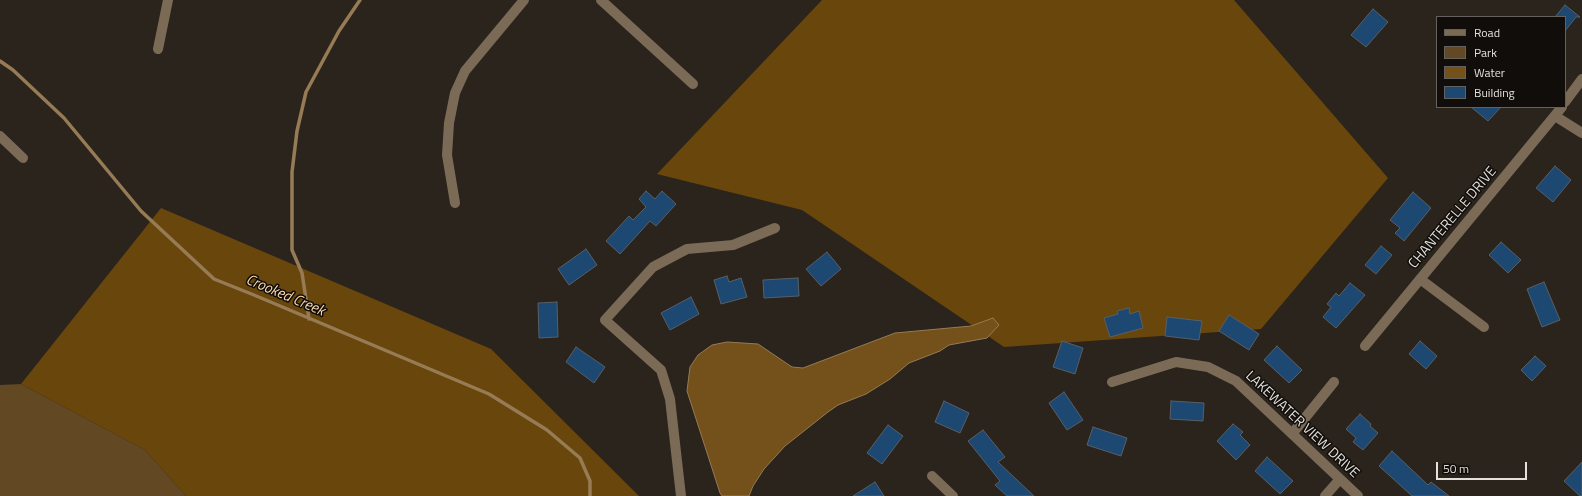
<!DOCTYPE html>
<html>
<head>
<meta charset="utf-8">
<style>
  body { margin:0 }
  #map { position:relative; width:1582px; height:496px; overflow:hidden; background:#2a241c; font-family:"Titillium Web",sans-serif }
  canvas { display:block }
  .legend { position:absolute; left:1436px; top:16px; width:130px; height:92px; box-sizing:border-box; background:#100d0a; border:1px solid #65615e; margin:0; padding:5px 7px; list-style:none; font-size:12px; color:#e4e0db }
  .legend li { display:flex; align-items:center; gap:8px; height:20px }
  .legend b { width:20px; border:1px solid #65615e }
  .scale { position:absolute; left:1436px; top:462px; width:91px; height:18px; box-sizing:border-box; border:2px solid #e4e0db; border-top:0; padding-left:5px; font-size:12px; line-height:14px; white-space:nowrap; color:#e4e0db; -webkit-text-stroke:3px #100d0a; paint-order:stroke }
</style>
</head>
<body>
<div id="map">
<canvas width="1582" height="496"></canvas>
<ul class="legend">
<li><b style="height:5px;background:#7b6b56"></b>Road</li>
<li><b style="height:11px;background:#634824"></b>Park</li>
<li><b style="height:11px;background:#74501a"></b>Water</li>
<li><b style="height:11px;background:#1d4871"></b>Building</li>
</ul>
<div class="scale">50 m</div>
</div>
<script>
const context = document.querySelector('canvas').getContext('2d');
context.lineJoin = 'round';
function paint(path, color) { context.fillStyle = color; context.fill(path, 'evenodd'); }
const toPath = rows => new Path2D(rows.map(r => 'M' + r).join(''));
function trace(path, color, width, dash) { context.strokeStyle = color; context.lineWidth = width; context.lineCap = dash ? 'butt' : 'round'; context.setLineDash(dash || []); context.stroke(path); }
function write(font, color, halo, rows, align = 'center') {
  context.font = font + ' "Titillium Web",sans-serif'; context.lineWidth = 3; context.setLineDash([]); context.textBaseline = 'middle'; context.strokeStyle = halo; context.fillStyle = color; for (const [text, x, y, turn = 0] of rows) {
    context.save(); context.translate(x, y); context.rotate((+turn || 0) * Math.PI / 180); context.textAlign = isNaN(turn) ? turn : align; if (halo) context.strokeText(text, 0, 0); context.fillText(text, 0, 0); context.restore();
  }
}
paint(toPath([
  [21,384,145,450,186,496,0,496,0,385]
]), '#634824');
paint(toPath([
  [822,0,1234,0,1388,178,1261,329,1004,347,802,210,657,174],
  [161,208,491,349,639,496,186,496,145,450,21,384]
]), '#69460c');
const water = toPath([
  [993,318,999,325,987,338,949,345,940,351,909,363,890,379,866,394,838,405,828,412,785,446,764,469,753,486,749,496,722,496,720,493,687,391,690,367,698,355,712,345,727,342,758,344,792,367,803,368,895,333,971,326,993,318]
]);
paint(water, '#74501a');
trace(water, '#967b54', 1);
trace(toPath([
  [0,61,13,70,64,118,141,211,214,279,254,295,489,394,547,430,580,458,590,481,590,496],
  [309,319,302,273,292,250,292,172,297,131,306,92,339,31,360,0]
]), '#967b54', 3.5);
const building = toPath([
  [1565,5,1580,17,1576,17,1565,31,1565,17,1555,17,1565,5],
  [1373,9,1388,22,1366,47,1351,35,1373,9],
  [1471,107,1501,107,1488,121,1471,107],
  [1555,166,1571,180,1553,202,1536,188,1555,166],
  [646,191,655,199,662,191,676,204,656,226,650,221,620,254,606,241,629,216,633,220,646,207,639,199,646,191],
  [1413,192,1431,208,1404,241,1395,233,1400,228,1390,220,1413,192],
  [1501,242,1521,260,1508,273,1489,255,1501,242],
  [1381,246,1392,255,1376,274,1365,265,1381,246],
  [586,249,597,265,569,285,558,269,586,249],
  [827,252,841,269,821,286,806,269,827,252],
  [727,276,729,282,741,278,747,297,721,304,714,280,727,276],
  [798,278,799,296,764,298,763,280,798,278],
  [1544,282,1560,320,1542,327,1527,289,1544,282],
  [1350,283,1365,295,1336,328,1323,317,1331,307,1327,304,1336,293,1339,296,1350,283],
  [691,297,699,314,670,330,661,313,691,297],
  [557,302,558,337,539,338,538,303,557,302],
  [1129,308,1130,314,1139,311,1143,328,1110,337,1104,318,1118,314,1117,311,1129,308],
  [1229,315,1259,334,1249,350,1219,331,1229,315],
  [1167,317,1202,321,1199,340,1165,336,1167,317],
  [1062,341,1083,348,1075,374,1053,367,1062,341],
  [1420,341,1437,356,1426,369,1409,354,1420,341],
  [1277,346,1302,370,1289,383,1264,360,1277,346],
  [576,347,605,367,594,383,566,362,576,347],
  [1535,356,1546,366,1532,381,1521,370,1535,356],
  [1064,392,1083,420,1067,430,1049,403,1064,392],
  [944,401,969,413,960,433,935,422,944,401],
  [1171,401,1204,403,1203,421,1170,419,1171,401],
  [1360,414,1371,424,1370,426,1378,433,1363,450,1353,442,1356,438,1346,429,1360,414],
  [1233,424,1243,432,1240,435,1250,445,1236,460,1217,441,1233,424],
  [888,425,903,436,882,464,867,453,888,425],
  [1093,427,1127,438,1121,456,1087,445,1093,427],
  [983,430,1005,457,998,462,1034,496,1007,496,995,485,1000,481,968,441,983,430],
  [1392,451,1428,485,1431,482,1449,496,1412,496,1379,466,1392,451],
  [1267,457,1293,481,1280,494,1255,471,1267,457],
  [1582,462,1582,496,1580,496,1564,481,1582,462],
  [875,482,884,496,853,496,875,482]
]);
paint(building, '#1d4871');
trace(building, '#585f67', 1);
trace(toPath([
  [601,0,693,84],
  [158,49,168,0],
  [1565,102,1582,79],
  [1555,116,1582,133],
  [0,136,23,158],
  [455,203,447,155,449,123,455,93,465,71,524,0],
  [1420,279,1484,327],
  [1365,346,1562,107],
  [1112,382,1176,362,1208,367,1236,381,1358,496],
  [1292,434,1334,382],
  [932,476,953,496],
  [681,496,670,399,661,370,605,320,653,267,687,249,733,245,775,228],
  [1325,496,1340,479]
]), '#7b6b56', 10);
write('14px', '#e4e0db', '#100d0a', [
  ["CHANTERELLE DRIVE",1453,218,-50],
  ["LAKEWATER VIEW DRIVE",1302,425,43]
]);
write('italic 15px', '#fedcb0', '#100d0a', [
  ["Crooked Creek",285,296,23]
]);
</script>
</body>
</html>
